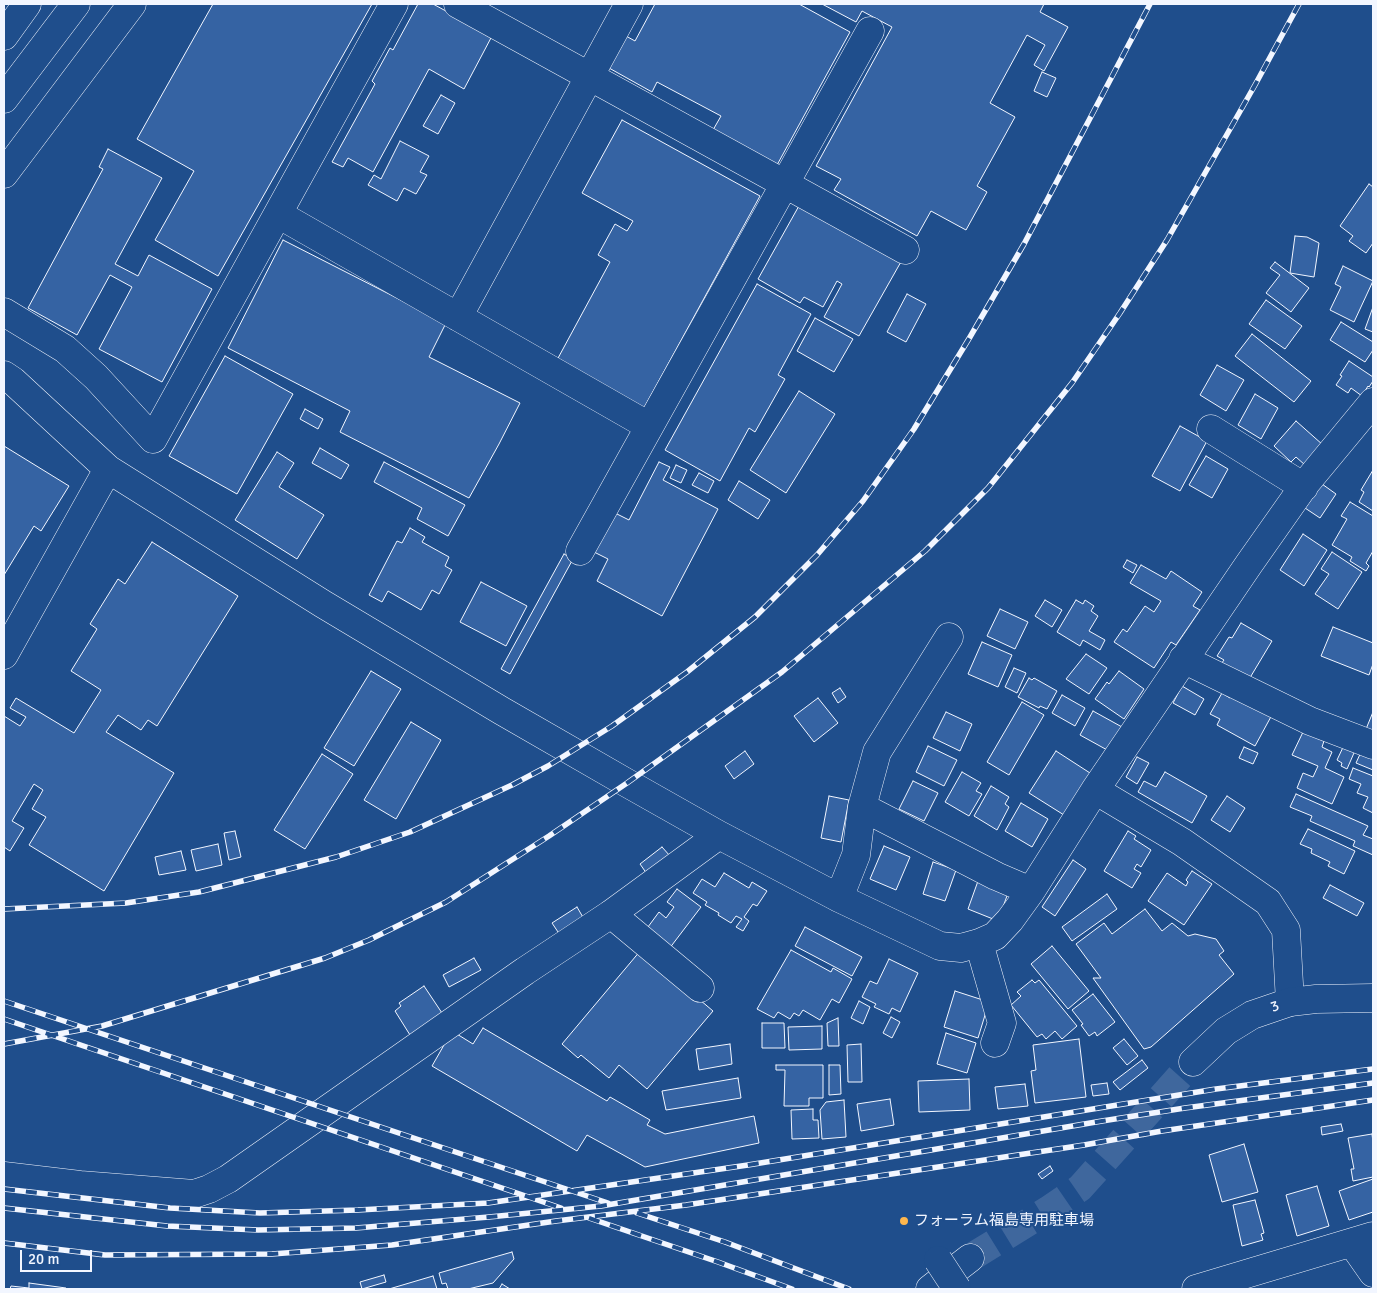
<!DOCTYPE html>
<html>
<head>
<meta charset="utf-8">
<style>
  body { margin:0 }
  #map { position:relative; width:1377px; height:1293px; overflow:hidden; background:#1f4e8c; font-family:Signika,sans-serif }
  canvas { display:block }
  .frame { position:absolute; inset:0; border:5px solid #f2f6ff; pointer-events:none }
  .scale { position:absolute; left:20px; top:1250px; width:72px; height:22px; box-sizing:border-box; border:2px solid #f2f6ff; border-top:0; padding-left:6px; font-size:15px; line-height:18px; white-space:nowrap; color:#f2f6ff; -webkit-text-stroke:4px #1f4e8c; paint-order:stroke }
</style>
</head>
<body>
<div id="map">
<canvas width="1377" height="1293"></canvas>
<div class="frame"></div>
<div class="scale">20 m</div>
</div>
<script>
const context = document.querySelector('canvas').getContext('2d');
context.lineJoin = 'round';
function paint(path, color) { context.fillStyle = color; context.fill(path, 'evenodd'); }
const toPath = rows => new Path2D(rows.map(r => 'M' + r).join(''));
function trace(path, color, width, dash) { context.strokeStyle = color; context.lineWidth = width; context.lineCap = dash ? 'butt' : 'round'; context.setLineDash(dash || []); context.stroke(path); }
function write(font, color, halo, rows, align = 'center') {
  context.font = font + ' Signika,"Noto Sans JP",sans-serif'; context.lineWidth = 4; context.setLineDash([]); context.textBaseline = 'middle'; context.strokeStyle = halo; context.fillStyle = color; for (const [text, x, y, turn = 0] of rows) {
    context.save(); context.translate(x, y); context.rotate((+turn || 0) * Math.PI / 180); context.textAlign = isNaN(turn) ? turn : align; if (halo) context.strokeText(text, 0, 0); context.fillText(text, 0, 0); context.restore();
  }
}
const building = toPath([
  [213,4,372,4,218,276,155,240,194,171,137,139,213,4],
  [418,4,433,4,492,36,464,89,429,69,373,172,348,158,343,167,332,162,375,84,372,81,390,48,393,50,418,4],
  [655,4,799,4,850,32,777,165,713,130,721,116,657,82,652,92,609,68,626,36,635,41,655,4],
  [822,4,1044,4,1040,12,1068,27,1044,71,1034,65,1045,45,1027,35,990,103,1015,117,977,186,987,192,966,230,931,211,917,236,834,190,841,179,816,166,892,27,862,11,856,22,822,4],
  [1042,72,1056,78,1047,97,1034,91,1042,72],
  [441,95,455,103,438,134,423,126,441,95],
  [622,120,760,196,644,408,557,360,610,262,598,255,615,224,627,231,633,221,582,193,622,120],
  [400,141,429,156,420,172,427,175,416,194,404,188,397,201,368,185,374,175,381,179,400,141],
  [108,149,162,178,115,264,138,276,149,255,212,289,162,382,99,349,132,287,110,275,77,335,28,308,103,169,99,167,108,149],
  [1369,184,1373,187,1373,243,1366,253,1349,241,1353,236,1340,226,1369,184],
  [800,204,902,260,859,336,824,317,842,284,837,281,823,307,804,297,800,303,758,279,800,204],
  [1295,236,1307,237,1319,243,1314,277,1290,273,1295,236],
  [283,240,446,323,429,357,520,403,499,444,469,498,340,432,350,411,228,348,283,240],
  [1275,262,1309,288,1291,312,1266,293,1280,275,1270,268,1275,262],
  [1343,266,1373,281,1354,322,1330,310,1341,287,1335,284,1343,266],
  [757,284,811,314,778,375,785,379,755,432,749,428,720,481,665,450,757,284],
  [907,294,926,304,906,342,887,332,907,294],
  [1266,300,1302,326,1285,349,1249,324,1266,300],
  [1373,307,1373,332,1365,329,1373,307],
  [815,318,853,339,834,372,797,351,815,318],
  [1341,322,1373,342,1373,350,1365,362,1330,340,1341,322],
  [1252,334,1311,381,1294,402,1235,356,1252,334],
  [225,356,293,394,237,494,169,456,225,356],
  [1349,361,1373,377,1373,381,1369,387,1368,386,1362,396,1351,388,1348,393,1336,385,1342,376,1340,375,1349,361],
  [1217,365,1244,380,1226,411,1200,395,1217,365],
  [799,391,835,414,786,493,750,470,799,391],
  [1255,394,1278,408,1261,439,1238,425,1255,394],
  [305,409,323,419,318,429,300,419,305,409],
  [1296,421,1323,445,1305,465,1296,457,1291,462,1274,446,1296,421],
  [1180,426,1207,441,1180,491,1152,476,1180,426],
  [4,446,69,486,41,531,34,526,4,575,4,446],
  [320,448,349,465,341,479,312,463,320,448],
  [277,452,294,463,279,487,324,515,297,559,235,520,277,452],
  [1206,456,1228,469,1212,498,1189,485,1206,456],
  [384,462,465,505,448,536,417,519,422,508,374,482,384,462],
  [659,462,670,467,663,480,718,509,662,616,597,581,608,559,594,552,615,513,629,520,659,462],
  [676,465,687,470,681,483,670,478,676,465],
  [1373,470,1373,511,1359,502,1364,492,1361,490,1373,470],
  [699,473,714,481,708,493,692,485,699,473],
  [739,481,770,500,758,519,728,500,739,481],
  [1322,484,1336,494,1320,518,1305,508,1322,484],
  [1350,502,1373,516,1373,551,1366,563,1369,566,1366,571,1350,561,1352,557,1332,545,1347,519,1341,516,1350,502],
  [410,528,425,537,422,542,449,557,445,566,452,570,439,594,432,590,421,610,388,591,382,602,369,595,397,541,402,543,410,528],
  [1303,534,1327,550,1304,586,1280,570,1303,534],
  [152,542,238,596,157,726,148,720,141,730,118,715,106,732,174,773,104,891,29,845,46,817,32,809,43,790,34,784,12,821,24,828,10,851,4,847,4,716,20,726,26,717,10,708,16,698,74,733,101,690,71,671,97,629,90,624,118,579,125,584,152,542],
  [1332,552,1362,572,1338,609,1315,594,1329,574,1321,569,1332,552],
  [564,554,573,559,510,674,501,669,564,554],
  [1127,560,1137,565,1133,573,1123,567,1127,560],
  [1141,565,1166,579,1171,571,1202,592,1193,606,1200,610,1176,645,1171,642,1154,668,1114,642,1123,629,1127,632,1145,606,1154,612,1161,601,1130,583,1141,565],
  [481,582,527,606,506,646,460,622,481,582],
  [1045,600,1062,610,1052,627,1035,616,1045,600],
  [1076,600,1083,604,1085,600,1094,606,1091,611,1098,616,1089,631,1105,640,1100,650,1083,640,1080,646,1057,632,1076,600],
  [1000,609,1028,622,1015,649,987,636,1000,609],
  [1241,623,1272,641,1248,681,1221,664,1224,660,1217,656,1229,637,1232,638,1241,623],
  [1333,627,1373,643,1373,664,1369,675,1321,656,1333,627],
  [982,642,1012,655,998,687,968,674,982,642],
  [1086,654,1107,668,1089,694,1066,679,1086,654],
  [1014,668,1026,673,1017,693,1005,687,1014,668],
  [371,671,401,689,354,766,324,748,371,671],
  [1119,671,1144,689,1124,719,1095,699,1107,682,1109,684,1119,671],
  [1029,678,1032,680,1034,678,1057,691,1047,709,1040,706,1039,708,1018,697,1029,678],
  [1182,686,1204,699,1195,715,1173,703,1182,686],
  [840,688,846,697,838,703,832,693,840,688],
  [1234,691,1273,713,1255,746,1217,725,1220,719,1210,714,1222,693,1230,698,1234,691],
  [1062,695,1085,708,1075,726,1052,713,1062,695],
  [818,698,838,723,814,742,794,716,818,698],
  [1022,702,1044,715,1009,775,987,762,1022,702],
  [1093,711,1122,727,1109,751,1080,735,1093,711],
  [946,712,972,724,960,751,933,738,946,712],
  [1373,712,1373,732,1366,729,1373,712],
  [411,722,441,740,396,819,364,800,411,722],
  [1303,732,1324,741,1322,747,1332,752,1325,768,1344,777,1332,804,1297,788,1303,773,1313,777,1318,766,1292,755,1303,732],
  [1346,741,1357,746,1347,769,1341,766,1342,763,1337,760,1346,741],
  [928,746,957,760,944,786,916,772,928,746],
  [1244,747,1258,753,1253,764,1239,758,1244,747],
  [745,751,754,764,734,779,725,766,745,751],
  [1056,751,1090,773,1064,815,1029,793,1056,751],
  [1361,752,1373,757,1373,770,1356,763,1361,752],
  [322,754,353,774,305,849,274,830,322,754],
  [1137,757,1149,763,1137,784,1126,777,1137,757],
  [1353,768,1373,776,1373,813,1363,808,1368,797,1357,793,1361,784,1349,779,1353,768],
  [962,772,981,783,976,791,982,794,969,816,945,802,962,772],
  [1165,772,1207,796,1192,823,1138,792,1144,781,1156,787,1165,772],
  [913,781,938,793,924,821,899,809,913,781],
  [991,786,1009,797,1005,804,1009,807,997,830,974,816,991,786],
  [1296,794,1368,826,1363,835,1373,839,1373,855,1353,846,1355,841,1310,821,1312,816,1290,807,1296,794],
  [829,796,849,800,841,842,821,838,829,796],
  [1227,796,1245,808,1230,832,1211,820,1227,796],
  [1021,803,1048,819,1032,847,1005,831,1021,803],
  [1308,829,1355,851,1344,874,1328,866,1330,862,1311,853,1312,849,1300,844,1308,829],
  [235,831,241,857,229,860,224,833,235,831],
  [1128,831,1136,836,1134,839,1151,850,1141,867,1137,864,1134,869,1141,873,1132,888,1104,871,1128,831],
  [218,844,222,865,196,871,191,850,218,844],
  [884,846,910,857,896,890,870,879,884,846],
  [662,847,670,856,647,874,640,864,662,847],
  [181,851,186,870,159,875,155,857,181,851],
  [1073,860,1086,869,1055,916,1042,907,1073,860],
  [933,862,956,870,945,901,923,894,933,862],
  [1192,871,1212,884,1184,925,1148,901,1167,873,1186,886,1188,882,1186,880,1192,871],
  [724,873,749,888,752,882,767,891,757,906,753,904,744,917,749,921,743,931,736,927,742,919,736,916,731,923,718,915,719,913,705,905,707,902,693,893,702,879,715,887,724,873],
  [978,881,1008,893,998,921,968,909,978,881],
  [1330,885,1364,903,1357,916,1323,898,1330,885],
  [677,889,701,907,669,949,645,931,659,912,666,918,674,907,667,902,677,889],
  [1107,894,1117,909,1072,941,1062,927,1107,894],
  [577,907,584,919,560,935,552,923,577,907],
  [1145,909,1162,931,1172,923,1188,936,1195,934,1216,939,1224,951,1219,955,1234,974,1151,1047,1144,1049,1093,978,1101,978,1076,944,1104,923,1112,934,1145,909],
  [805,927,862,957,852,976,795,946,805,927],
  [1052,946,1089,991,1068,1009,1031,964,1052,946],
  [641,950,713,1011,647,1089,619,1065,609,1078,581,1055,578,1058,562,1044,641,950],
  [791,950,831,972,833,968,852,979,839,1003,832,999,820,1020,803,1010,799,1016,794,1013,790,1019,778,1012,774,1018,757,1009,791,950],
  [474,958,481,970,449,987,443,975,474,958],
  [889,959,918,973,900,1012,892,1008,889,1014,874,1007,876,1004,862,997,870,981,877,984,889,959],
  [1032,980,1035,983,1039,980,1077,1026,1062,1039,1055,1031,1046,1039,1042,1034,1037,1037,1011,1005,1021,996,1017,992,1032,980],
  [424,986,442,1013,410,1035,395,1011,401,1006,399,1003,424,986],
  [955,991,989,1002,978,1038,944,1027,955,991],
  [1093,994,1115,1022,1097,1036,1095,1032,1089,1036,1081,1025,1083,1024,1072,1010,1093,994],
  [859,1001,870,1007,863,1024,851,1018,859,1001],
  [891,1017,900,1022,892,1038,883,1033,891,1017],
  [838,1018,839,1046,828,1046,827,1023,838,1018],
  [762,1023,784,1023,785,1048,762,1048,762,1023],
  [822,1026,822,1049,789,1050,788,1027,822,1026],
  [483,1028,607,1101,610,1097,650,1120,647,1125,665,1134,754,1116,759,1143,645,1167,587,1135,577,1151,432,1066,452,1031,473,1044,483,1028],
  [946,1033,976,1043,967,1073,937,1064,946,1033],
  [1079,1039,1086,1097,1035,1103,1031,1071,1036,1070,1033,1045,1079,1039],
  [1124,1039,1138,1056,1127,1065,1113,1048,1124,1039],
  [730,1044,732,1064,699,1070,696,1049,730,1044],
  [861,1044,862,1082,848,1082,847,1045,861,1044],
  [1142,1060,1148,1068,1120,1090,1113,1082,1142,1060],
  [776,1065,823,1065,823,1098,809,1098,809,1106,784,1106,785,1070,776,1070,776,1065],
  [829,1065,840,1065,841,1094,829,1095,829,1065],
  [738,1078,741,1098,666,1110,662,1091,738,1078],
  [969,1079,970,1110,919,1112,918,1081,969,1079],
  [1107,1083,1109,1094,1093,1096,1091,1085,1107,1083],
  [1025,1084,1028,1106,998,1109,995,1087,1025,1084],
  [890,1099,894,1125,861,1131,857,1104,890,1099],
  [844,1100,846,1137,822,1139,820,1110,826,1102,844,1100],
  [813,1109,813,1120,818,1120,819,1138,792,1139,791,1110,813,1109],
  [1341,1124,1343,1131,1322,1135,1321,1127,1341,1124],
  [1372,1134,1373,1142,1373,1177,1353,1181,1351,1169,1354,1169,1348,1138,1372,1134],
  [1244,1144,1258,1192,1222,1202,1209,1155,1244,1144],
  [1050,1166,1053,1171,1042,1179,1038,1174,1050,1166],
  [1373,1179,1373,1212,1349,1220,1339,1191,1373,1179],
  [1317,1186,1329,1226,1297,1236,1286,1195,1317,1186],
  [1255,1200,1264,1233,1261,1234,1263,1240,1242,1246,1233,1205,1255,1200],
  [512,1252,514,1259,493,1283,468,1289,448,1289,446,1283,442,1284,439,1273,512,1252],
  [384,1275,386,1282,362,1289,360,1282,384,1275],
  [433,1276,437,1289,389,1289,433,1276],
  [29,1283,66,1288,66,1289,10,1289,11,1286,29,1288,29,1283],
  [502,1284,510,1289,499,1289,502,1284]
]);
paint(building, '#3563a3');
trace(building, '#f2f6ff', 1);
trace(toPath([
  [970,1258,1048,1210,1080,1188,1193,1062]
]), '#3f679d', 28, [28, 14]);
const minor = toPath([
  [458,4,905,250],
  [4,174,132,4],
  [278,214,649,426],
  [4,312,65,349,96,377,153,439,394,4],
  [458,317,629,4],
  [4,375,13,381,108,469,323,604,502,711,627,783,719,835,839,898,940,946,961,948,979,943,995,936,1010,920,1031,891,1095,790,1249,564,1306,483,1373,402],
  [1211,429,1304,487],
  [580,551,870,31],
  [4,655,108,469],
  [1183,659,1310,721,1373,745],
  [1095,790,1182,842,1268,902,1286,930,1290,1002],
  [862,807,996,876,1031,891],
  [839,898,856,855,862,807,877,752,949,637],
  [611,914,700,988],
  [979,943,1002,1023,995,1043],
  [4,1176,80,1185,194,1194,209,1189,228,1179,525,971,611,914,719,835],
  [1352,1243,1373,1273],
  [1196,1289,1373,1236]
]);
const major = toPath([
  [4,36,27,4],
  [4,99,76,4],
  [1193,1062,1226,1031,1252,1015,1290,1002,1316,999,1373,998],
  [930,1289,970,1258]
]);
trace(minor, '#f2f6ff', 29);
trace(major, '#f2f6ff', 29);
trace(minor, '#1f4e8c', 28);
trace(major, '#1f4e8c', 28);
const rail = toPath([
  [4,909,126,903,199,892,336,857,410,832,512,785,548,766,612,726,687,672,755,617,817,555,863,501,914,429,970,337,1024,244,1150,4],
  [4,1001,608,1203],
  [4,1019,561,1208],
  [4,1044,102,1026,325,958,369,940,446,902,549,836,627,783,782,672,925,551,988,488,1072,383,1120,313,1167,240,1255,85,1299,4],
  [4,1189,170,1208,260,1213,358,1210,488,1203,748,1165,1216,1089,1373,1069],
  [4,1208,167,1226,258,1230,356,1228,489,1217,601,1206,1102,1121,1185,1108,1373,1083],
  [637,1213,725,1242,849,1289],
  [589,1218,718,1262,792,1289],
  [4,1243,105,1255,272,1254,392,1245,556,1221,686,1205,1084,1145,1162,1131,1373,1100]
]);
trace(rail, '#f2f6ff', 5.5);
trace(rail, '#1f4e8c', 4, [11]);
const minorBridge = toPath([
  [938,1260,957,1289]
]);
trace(minorBridge, '#f2f6ff', 29, []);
trace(minorBridge, '#1f4e8c', 28);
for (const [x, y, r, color] of [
  [904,1221,5,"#ffb74d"]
]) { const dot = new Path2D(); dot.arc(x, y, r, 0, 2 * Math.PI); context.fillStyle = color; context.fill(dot); trace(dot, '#1f4e8c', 2); }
write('15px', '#f2f6ff', '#1f4e8c', [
  ["3",1275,1007,-19]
]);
write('15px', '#f2f6ff', '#1f4e8c', [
  ["フォーラム福島専用駐車場",914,1221]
], 'left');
</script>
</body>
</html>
